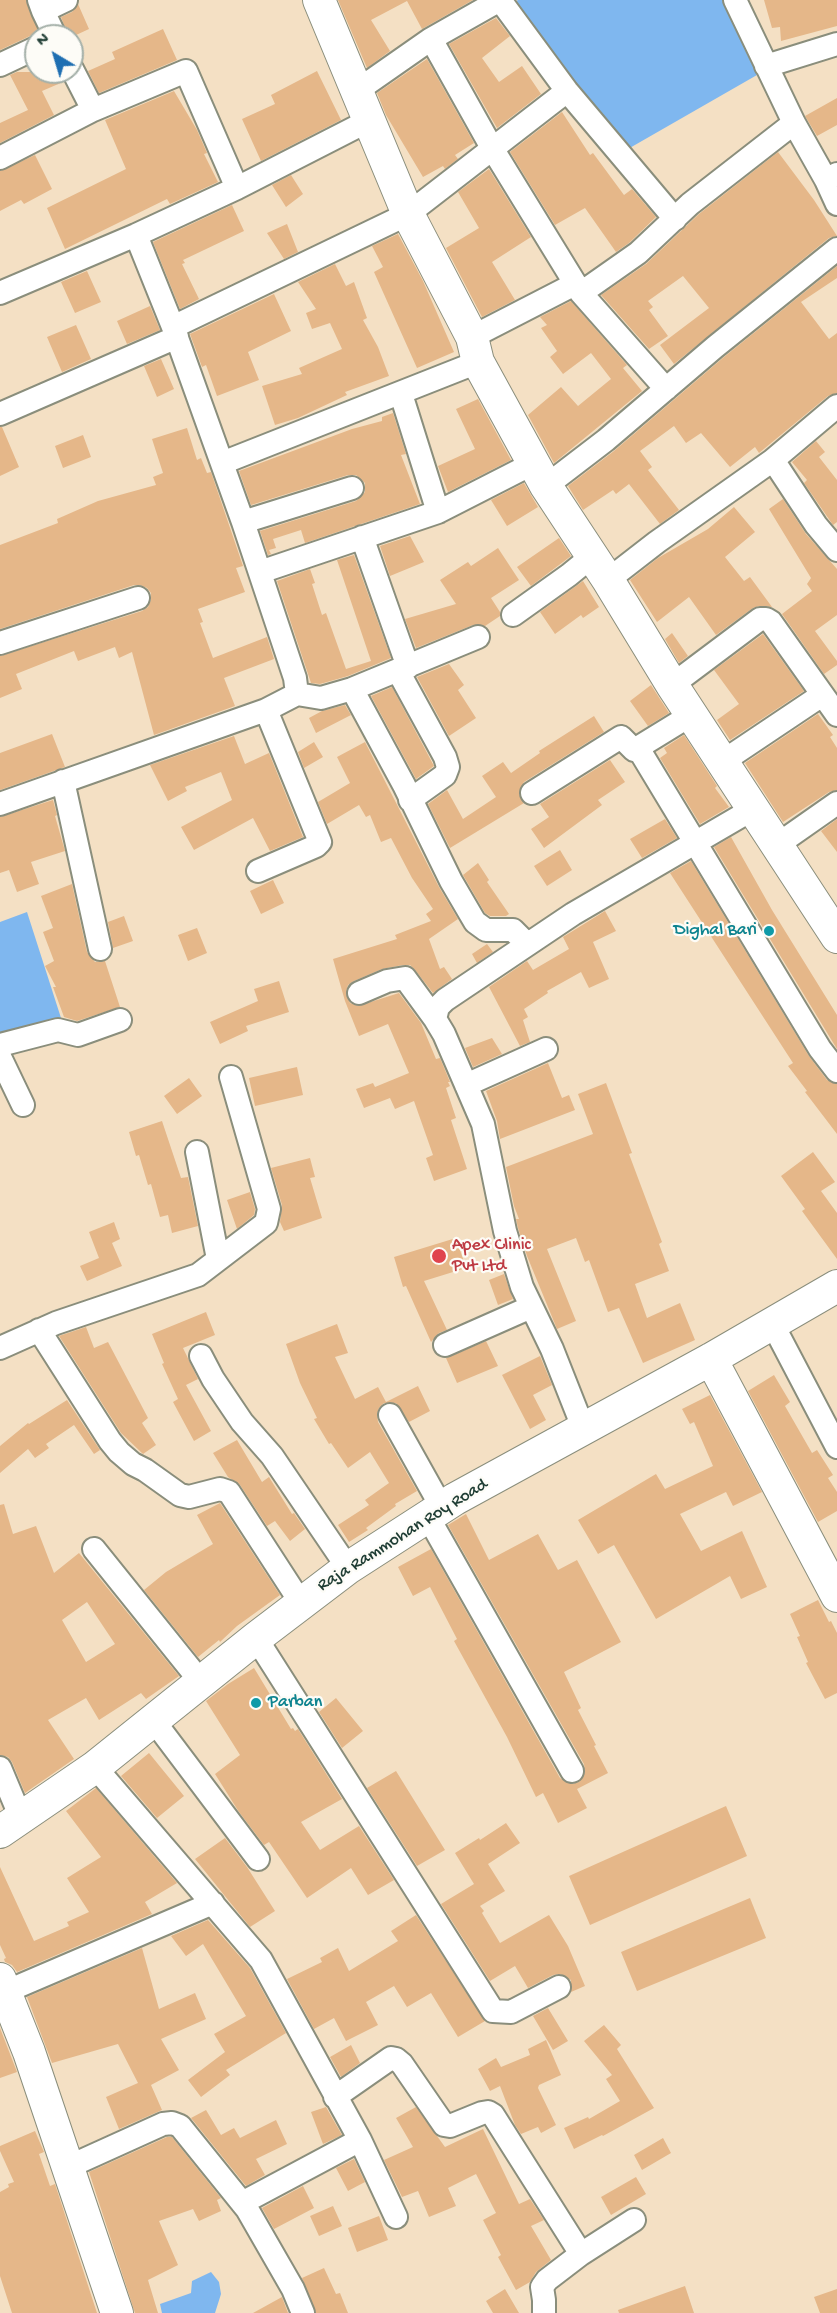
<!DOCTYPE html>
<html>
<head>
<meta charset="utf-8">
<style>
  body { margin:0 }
  #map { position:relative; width:837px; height:2313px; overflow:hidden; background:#f4e0c4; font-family:"Gochi Hand",sans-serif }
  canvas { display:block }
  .north { position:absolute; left:24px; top:24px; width:60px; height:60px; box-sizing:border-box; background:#fdfcf7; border:2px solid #a4b0a9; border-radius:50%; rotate:322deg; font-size:16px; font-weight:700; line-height:24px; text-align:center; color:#1f3d34 }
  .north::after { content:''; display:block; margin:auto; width:21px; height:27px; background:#1f6fb2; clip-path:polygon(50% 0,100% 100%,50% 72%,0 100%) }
</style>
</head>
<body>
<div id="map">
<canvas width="837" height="2313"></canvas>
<div class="north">N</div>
</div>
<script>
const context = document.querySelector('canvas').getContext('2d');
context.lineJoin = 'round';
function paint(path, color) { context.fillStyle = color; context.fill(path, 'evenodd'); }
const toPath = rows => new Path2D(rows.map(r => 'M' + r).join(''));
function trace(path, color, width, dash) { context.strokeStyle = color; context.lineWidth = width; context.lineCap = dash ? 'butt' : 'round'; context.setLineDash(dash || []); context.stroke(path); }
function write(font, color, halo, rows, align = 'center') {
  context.font = font + ' "Gochi Hand",sans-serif'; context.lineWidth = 4.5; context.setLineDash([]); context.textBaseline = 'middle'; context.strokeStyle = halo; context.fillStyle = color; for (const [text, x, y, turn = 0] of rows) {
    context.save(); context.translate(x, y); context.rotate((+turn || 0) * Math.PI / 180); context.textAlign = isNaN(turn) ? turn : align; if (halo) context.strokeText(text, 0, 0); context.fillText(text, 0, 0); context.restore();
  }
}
paint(toPath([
  [518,0,722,0,757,75,614,157,513,3],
  [27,912,61,1018,15,1044,0,1037,0,922],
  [211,2272,219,2282,221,2294,215,2313,162,2313,160,2304,191,2293,192,2281]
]), '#7fb7ef');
paint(toPath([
  [0,0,26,0,40,35,30,36,0,50],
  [338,0,473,0,422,29,407,1,371,20,390,51,367,68],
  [764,0,837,0,837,26,781,41,780,27,772,28],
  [78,4,89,29,74,36,68,36,61,17,72,12],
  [496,18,510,36,482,58,499,82,522,66,541,94,497,128,449,44],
  [163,29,177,60,99,93,88,71,115,59,112,52],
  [427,59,474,143,455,155,458,159,445,169,443,166,423,177,386,115,377,93],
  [317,71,341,120,261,161,242,119,275,104,271,95],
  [17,72,59,72,63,82,42,91,54,115,0,143,0,123,28,110,10,75],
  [174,91,197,130,207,153,204,154,218,182,170,204,167,199,65,249,47,208,126,169,105,120],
  [837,98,837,125,817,136,805,116],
  [562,112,590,155,593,153,624,195,632,189,656,217,629,243,616,252,585,208,555,225,510,152],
  [778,152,814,200,837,236,829,238,674,364,660,345,709,308,683,276,648,301,653,307,649,310,668,336,649,349,601,295,646,264,699,214],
  [35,155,52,189,24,204,21,200,0,211,0,171],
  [489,169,531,237,492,262,515,300,482,317,446,248,479,228,458,192],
  [291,175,303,194,286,207,272,185],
  [232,205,244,231,183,260,185,263,182,264,199,299,180,309,153,242],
  [287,224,298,252,284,259,267,233],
  [398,234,423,281,454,352,417,368,374,272,383,267,372,246],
  [335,264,346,286,354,282,367,318,363,320,378,347,389,376,345,392,347,395,298,418,275,425,262,386,302,374,299,368,342,349,330,323,312,329,306,313,316,309,298,282],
  [837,266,837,278,801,302,829,339,837,333,837,393,828,396,759,453,755,447,730,467,701,433,686,443,674,426,640,451,652,467,648,470,679,510,660,524,629,484,616,494,613,490,583,510,568,486,614,451,724,357],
  [87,271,101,302,75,313,61,282],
  [274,294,291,331,248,352,259,380,217,396,206,365,202,367,190,334],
  [571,301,627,365,623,368,642,391,554,463,528,415,561,387,578,406,611,379,591,353,563,374,550,357,557,351,541,328,547,325,540,317],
  [150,306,160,330,127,344,117,321],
  [76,325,91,359,62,372,47,337],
  [161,359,174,389,157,397,144,366],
  [478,399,511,460,448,492,438,466,475,449,456,409],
  [393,413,406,454,401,455,420,504,305,543,301,530,273,539,276,548,269,550,271,554,268,555,260,531,356,501,365,492,365,483,356,475,348,475,251,505,239,471,352,429,382,421,382,417],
  [0,427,2,427,19,467,0,476],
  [187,428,197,460,201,458,207,473,211,472,243,566,236,568,245,592,198,609,203,622,200,623,213,658,267,637,274,659,224,678,235,706,154,735,132,652,119,658,115,647,78,661,74,651,16,674,22,689,0,698,0,656,142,611,148,607,151,600,151,593,147,588,140,585,134,585,0,629,0,545,58,523,57,519,98,501,156,485,153,477,163,473,152,439],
  [83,435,91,457,63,468,55,446],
  [816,441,825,452,819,457,837,480,837,522,833,525,804,483,807,480,792,462],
  [524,483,538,507,507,526,491,500],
  [783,499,806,534,837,569,837,615,815,631,837,661,837,665,824,674,782,614,812,591,807,584,811,578,769,509],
  [734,507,755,532,725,557,744,581,750,577,772,607,760,606,753,608,716,635,689,597,657,622,630,580,658,558,708,529],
  [410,536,424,562,390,576,380,546],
  [559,538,571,556,531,586,517,567],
  [498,548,519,580,491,598,500,612,500,616,485,626,473,625,416,648,405,619,456,604,440,580,468,562,471,566],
  [354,555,391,658,348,676,320,684,311,683,277,581,310,569,315,583,312,584,322,615,326,613,346,669,371,661,337,560],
  [583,581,599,607,583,618,581,615,555,634,540,612],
  [672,633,688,656,679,663,665,639],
  [763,634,804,691,730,740,717,720,739,704,714,670],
  [449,664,464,685,458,690,476,718,449,736,417,677],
  [651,685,669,713,648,726,630,701],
  [392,687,434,766,416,779,371,696],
  [345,705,351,715,316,733,309,718,322,711],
  [818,714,833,735,830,737,837,748,837,790,829,792,783,822,745,763],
  [594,716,604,732,524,782,519,793,524,803,450,848,428,804,447,790,463,819,496,797,482,776,503,762,511,773,540,753,539,751],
  [52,734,65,767,0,790,0,753],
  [684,735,717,786,715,788,729,807,700,824,660,758,667,753,664,748],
  [234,736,245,764,269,753,303,837,270,851,253,818,194,850,181,827,232,800,221,772,185,787,187,791,168,801,150,765],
  [314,742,323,757,304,768,298,752],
  [365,742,439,887,458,919,429,939,440,969,444,967,452,979,433,993,415,970,410,965,403,965,382,969,354,981,348,985,346,992,350,1003,358,1006,399,993,421,1023,436,1059,440,1058,450,1082,448,1082,450,1086,446,1088,456,1118,451,1120,467,1169,434,1181,426,1158,433,1155,414,1101,395,1109,390,1098,364,1108,356,1089,373,1083,375,1087,409,1073,388,1024,359,1036,345,1001,333,959,397,939,395,935,431,921,426,914,433,909,412,878,391,838,381,842,370,815,366,817,359,805,327,824,318,802,350,783,337,757],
  [610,760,625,782,598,800,602,805,544,848,531,829,549,817,540,804],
  [53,800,57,815,55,816,65,851,31,862,39,884,17,892,9,870,0,873,0,817],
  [665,819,677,838,642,858,630,839],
  [837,819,837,852,821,831],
  [731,837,772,910,837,1015,837,1049,714,847],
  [560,850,572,870,547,886,534,866],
  [691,861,809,1056,827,1080,837,1084,837,1134,805,1092,807,1091,788,1066,793,1063,670,873],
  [478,863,489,880,487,882,509,914,506,916,490,916,485,913,463,875],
  [273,880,284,903,261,914,250,891],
  [72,884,87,952,95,962,105,961,120,1007,77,1021,64,1017,53,987,56,987,45,966,54,961,43,932,53,928,41,896],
  [605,911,616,931,593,942,609,979,589,988,581,972,547,991,548,993,524,1009,528,1017,523,1020,530,1042,520,1046,489,987,527,961,533,970,569,949,563,937],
  [124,916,133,941,113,948,108,922],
  [197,928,207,953,188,961,178,935],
  [487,944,493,952,477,963,472,954],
  [279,981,289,1012,246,1026,248,1031,220,1044,210,1022,258,1001,254,989],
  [492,1038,502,1054,473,1067,465,1048],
  [548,1063,562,1098,569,1095,575,1110,500,1139,497,1121,486,1091],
  [297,1067,303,1095,255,1106,249,1078],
  [189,1078,202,1096,177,1114,164,1096],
  [606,1083,632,1153,629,1154,662,1242,659,1244,669,1271,635,1284,647,1318,680,1303,695,1340,643,1363,619,1308,608,1312,589,1260,585,1262,576,1238,547,1249,576,1321,557,1329,527,1256,518,1228,516,1219,519,1219,514,1206,506,1167,593,1134,578,1094],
  [162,1121,181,1178,188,1177,198,1226,172,1233,168,1215,160,1217,151,1184,148,1185,139,1155,136,1156,129,1132],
  [813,1152,835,1182,821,1191,837,1213,837,1259,802,1211,805,1209,781,1176],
  [310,1158,315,1177,310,1178,322,1218,284,1231,280,1222,282,1205,271,1168],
  [250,1192,255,1209,254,1215,237,1229,227,1200],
  [114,1222,120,1239,112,1243,122,1266,87,1281,80,1266,99,1258,89,1232],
  [456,1238,466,1268,424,1281,447,1330,439,1333,431,1342,406,1286,403,1287,394,1257],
  [504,1274,513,1299,498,1305,489,1280],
  [206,1312,215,1335,183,1348,198,1379,186,1385,211,1431,194,1441,173,1402,178,1399,162,1364,164,1363,152,1334],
  [337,1324,348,1353,335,1357,355,1399,378,1387,386,1402,418,1386,430,1411,409,1422,396,1403,384,1403,379,1408,377,1414,378,1422,417,1491,395,1504,396,1506,366,1528,368,1530,349,1542,338,1525,369,1505,365,1500,389,1483,370,1452,348,1468,331,1443,329,1444,314,1419,317,1418,300,1383,286,1344],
  [86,1327,94,1348,108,1342,148,1418,142,1423,156,1445,143,1454,121,1433,59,1336],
  [486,1341,498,1366,457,1383,446,1358],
  [540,1356,552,1385,533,1395,546,1420,530,1429,502,1375],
  [774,1375,790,1402,785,1406,812,1453,817,1450,833,1475,828,1478,837,1492,837,1511,818,1522,748,1391],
  [710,1395,762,1492,733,1506,726,1492,680,1514,701,1551,742,1531,767,1587,741,1599,730,1576,656,1619,614,1545,598,1554,578,1520,656,1474,665,1489,713,1466,694,1422,690,1424,682,1409],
  [67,1400,100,1450,94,1454,74,1425,46,1444,49,1448,35,1458,28,1449,0,1473,0,1446,28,1423,29,1424],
  [237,1440,262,1482,269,1477,292,1514,294,1513,305,1529,290,1541,275,1521,267,1526,240,1485,228,1477,213,1453],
  [220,1503,280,1595,237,1626,220,1642,219,1640,198,1657,144,1590,166,1572,213,1544,197,1515],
  [4,1504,13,1534,36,1526,54,1573,79,1553,179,1676,146,1699,141,1693,99,1720,86,1698,48,1720,74,1759,25,1793,12,1762,8,1757,0,1755,0,1505],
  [87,1602,115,1644,86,1662,62,1620],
  [466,1514,489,1560,538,1534,558,1570,577,1560,621,1642,564,1672,581,1708,578,1710,596,1745,594,1746,608,1773,577,1789,587,1808,558,1823,543,1793,536,1797,507,1737,454,1641,457,1639,430,1587,413,1596,398,1567,431,1549,560,1778,571,1784,579,1782,585,1772,584,1764,448,1525],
  [818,1600,829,1622,831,1621,837,1633,837,1693,825,1699,806,1663,808,1662,797,1637,800,1636,790,1614],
  [254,1668,291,1729,293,1728,295,1731,298,1729,342,1799,301,1822,320,1850,359,1826,394,1880,368,1895,351,1868,307,1898,269,1842,264,1845,239,1812,215,1774,240,1755,206,1701,228,1684],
  [336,1698,363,1731,342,1748,319,1712],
  [149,1753,184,1796,157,1818,121,1776],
  [396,1771,445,1850,417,1866,367,1788],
  [96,1788,177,1883,145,1902,152,1914,17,1972,12,1965,5,1962,4,1959,6,1958,0,1945,0,1867,34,1941,69,1926,67,1922,89,1912,67,1878,101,1857,66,1811],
  [726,1806,747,1856,590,1925,569,1876],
  [506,1823,520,1843,488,1864,505,1891,480,1906,484,1911,482,1913,500,1943,549,1915,568,1946,585,1986,571,1992,571,1980,560,1974,553,1975,528,1988,515,1966,490,1981,441,1904,474,1884,455,1853,479,1838,480,1840],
  [225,1838,247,1867,275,1911,250,1927,195,1859],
  [750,1898,766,1938,637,1991,621,1952],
  [416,1915,485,2021,458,2037,431,1993,407,2007,394,1986,366,2002,378,2025,346,2041,334,2018,314,2029,287,1979,322,1962,320,1958,338,1948,349,1971,398,1941,391,1931],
  [208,1920,250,1968,286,2033,226,2070,230,2075,201,2097,188,2080,225,2052,214,2034,246,2016,203,1944,186,1956,171,1936],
  [142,1948,159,2009,195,1993,206,2019,161,2039,179,2070,151,2085,162,2110,119,2129,106,2097,138,2083,118,2044,52,2063,27,1997],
  [548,2008,568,2041,553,2050,533,2016],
  [604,2025,621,2045,617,2049,654,2108,603,2136,602,2135,574,2149,564,2128,588,2117,589,2119,620,2101,606,2079,612,2075,584,2041],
  [0,2028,17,2072,0,2078],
  [546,2040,561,2075,539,2085,538,2088,556,2125,541,2133,538,2127,521,2134,515,2125,500,2086,490,2091,478,2069,496,2058,501,2067,530,2055,528,2049],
  [351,2045,360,2063,341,2077,330,2057],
  [326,2107,342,2135,323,2144,311,2112],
  [416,2107,445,2147,483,2129,519,2204,530,2199,544,2220,531,2226,551,2260,536,2272,530,2282,516,2290,498,2257,501,2255,483,2220,496,2213,476,2174,448,2188,456,2206,429,2217,418,2191,402,2197,384,2160,413,2147,396,2118],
  [206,2110,221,2135,234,2128,240,2138,276,2120,287,2144,256,2159,265,2175,246,2186,191,2118],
  [35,2131,44,2152,39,2154,50,2186,55,2184,97,2313,12,2313,0,2276,0,2192,9,2187,8,2184,14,2182,0,2151,0,2146],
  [167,2137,172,2137,221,2198,217,2200,221,2211,199,2221,193,2209,159,2221,178,2265,148,2280,158,2313,135,2313,89,2172],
  [663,2138,671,2153,642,2170,634,2155],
  [354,2159,365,2182,348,2191,336,2168],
  [636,2177,646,2194,611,2215,601,2197],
  [303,2186,314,2208,274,2229,262,2208],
  [333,2206,342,2226,319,2236,310,2216],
  [379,2216,388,2240,357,2252,348,2228],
  [324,2268,336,2294,340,2293,348,2313,316,2313,302,2278],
  [685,2286,694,2313,619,2313,618,2310],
  [505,2289,519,2313,493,2313,486,2301],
  [837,2289,837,2313,820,2313,814,2297],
  [282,2297,288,2313,253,2313]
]), '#e5b789');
const street = toPath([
  [39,0,43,11,66,0],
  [500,0,567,91,675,219],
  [735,0,794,123,826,180],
  [43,11,55,36],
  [431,39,492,148,581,293],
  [0,65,36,48],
  [766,66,837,44],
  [72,69,93,110,186,71,237,188,368,121],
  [358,90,431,39,500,0],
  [0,158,93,110],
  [837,174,826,180,837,204],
  [0,293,136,235,237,188],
  [173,327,408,214,567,91],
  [472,337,575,284],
  [666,389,581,293,638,253,690,204,794,123],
  [0,414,177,337],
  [773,460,837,406],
  [222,463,478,362],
  [546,486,606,440,715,347,837,249],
  [438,512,534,463],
  [243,522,352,488],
  [362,537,408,667],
  [260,572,438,512,401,394],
  [608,580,657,542,773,460,816,525,837,550],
  [513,615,569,575,591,557],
  [0,643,138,598],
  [398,671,445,757,448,767,445,775,410,800],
  [672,685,760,619,766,619,771,622,837,715],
  [352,689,404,785,451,881,475,922,486,930,513,930,527,944],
  [297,694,321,698,352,689,478,637],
  [638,748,820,1049,837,1071],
  [722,762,822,695],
  [63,781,100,949],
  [532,793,621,737,634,750,691,715],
  [0,804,266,710,297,694,295,678,243,522,173,327,136,235],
  [777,845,837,803],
  [258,871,316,846,320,842,266,710],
  [359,993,387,981,405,978,435,1019],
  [0,1045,58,1030,78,1035,120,1020],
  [0,1057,23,1105],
  [466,1085,546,1049],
  [197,1152,218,1259],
  [772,1323,837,1447],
  [39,1330,110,1441,119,1452,133,1464,145,1470,180,1495,189,1497,220,1489,229,1492,301,1603],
  [445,1345,531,1307],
  [0,1348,56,1323,198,1275,266,1223,269,1209,231,1077],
  [201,1356,213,1379,242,1422,272,1456,348,1568],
  [390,1415,442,1508],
  [584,1430,552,1349,522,1287,505,1231,483,1124,444,1034,435,1019,438,1007,445,1000,573,914,753,809],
  [428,1517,572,1771],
  [94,1549,201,1682],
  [256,1638,493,2011,511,2012,559,1987],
  [154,1721,258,1859],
  [95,1767,261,1960,360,2140,396,2217],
  [0,1768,21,1818],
  [5,1992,213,1903],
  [335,2097,391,2058,396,2059,402,2064,444,2125,450,2126,482,2113,488,2112,493,2115,581,2254],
  [68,2167,163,2124,172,2123,180,2126,247,2209,293,2289,303,2313],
  [242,2203,360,2140],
  [544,2313,544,2300,542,2287,547,2280,581,2254,634,2220]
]);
const secondary = toPath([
  [319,0,408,214,472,337,478,362,546,486,608,580,672,685,837,937],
  [711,1359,837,1596],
  [0,1832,95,1767,256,1638,348,1568,455,1499,711,1359,837,1286],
  [0,1979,29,2052,117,2313]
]);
trace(street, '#8a8e7c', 26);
trace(secondary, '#8a8e7c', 34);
trace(street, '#fff', 22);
trace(secondary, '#fff', 32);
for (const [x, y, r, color] of [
  [769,931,6,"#0f9aa8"],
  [439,1256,8,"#e0444e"],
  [256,1703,6,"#0f9aa8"]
]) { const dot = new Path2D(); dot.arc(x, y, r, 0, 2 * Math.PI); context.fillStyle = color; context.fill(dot); trace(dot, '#fdfcf7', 2); }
write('18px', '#0d838f', '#fdfcf7', [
  ["Dighal Bari",757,931],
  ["Parban",268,1703,"left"]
], 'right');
write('18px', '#be3a42', '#fdfcf7', [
  ["Apex Clinic",452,1246],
  ["Pvt Ltd",452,1267]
], 'left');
write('18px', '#1f3d34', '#fdfcf7', [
  ["Raja Rammohan Roy Road",403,1536,-32]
]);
</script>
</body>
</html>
